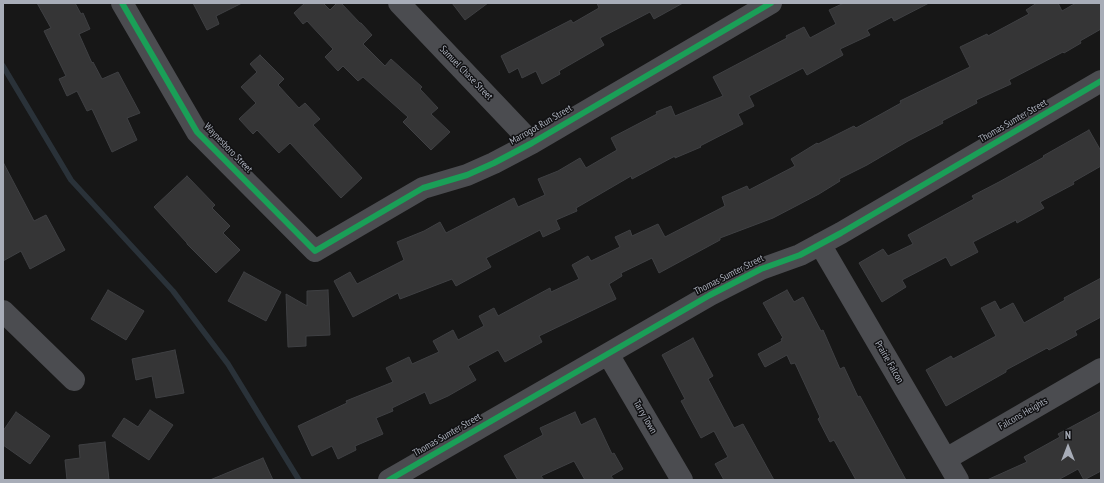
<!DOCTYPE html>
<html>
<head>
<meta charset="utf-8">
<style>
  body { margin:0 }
  #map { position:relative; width:1104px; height:483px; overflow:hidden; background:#171717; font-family:"PT Sans Narrow",sans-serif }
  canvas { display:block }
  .frame { position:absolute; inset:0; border:4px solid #a8adb8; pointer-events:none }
  .north { position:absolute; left:1048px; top:427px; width:40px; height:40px; -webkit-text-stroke:3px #111113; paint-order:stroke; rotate:0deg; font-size:11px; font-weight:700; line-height:16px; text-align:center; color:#a8adb8 }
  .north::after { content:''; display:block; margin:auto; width:14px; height:18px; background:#a8adb8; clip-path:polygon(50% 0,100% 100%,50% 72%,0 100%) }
</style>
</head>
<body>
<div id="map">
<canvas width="1104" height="483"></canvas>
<div class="frame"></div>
<div class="north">N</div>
</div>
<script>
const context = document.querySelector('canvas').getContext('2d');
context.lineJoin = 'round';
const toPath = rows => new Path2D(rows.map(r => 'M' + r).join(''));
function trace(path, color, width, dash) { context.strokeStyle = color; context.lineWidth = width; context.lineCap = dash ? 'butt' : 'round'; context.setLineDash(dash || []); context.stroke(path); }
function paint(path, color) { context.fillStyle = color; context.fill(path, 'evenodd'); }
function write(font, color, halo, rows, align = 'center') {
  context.font = font + ' "PT Sans Narrow",sans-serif'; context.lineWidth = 3; context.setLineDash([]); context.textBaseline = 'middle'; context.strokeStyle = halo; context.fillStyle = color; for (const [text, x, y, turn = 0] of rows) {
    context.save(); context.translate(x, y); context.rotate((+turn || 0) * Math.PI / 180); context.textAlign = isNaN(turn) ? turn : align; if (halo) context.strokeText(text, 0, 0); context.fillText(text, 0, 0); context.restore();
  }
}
trace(toPath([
  [3,66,71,180,173,291,228,364,299,480]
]), '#2a3239', 5.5);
const building = toPath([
  [37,3,75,3,81,14,83,13,90,29,79,34,92,63,93,62,102,79,118,72,140,113,127,118,137,140,112,152,92,109,87,111,77,91,67,96,59,79,66,76,44,31,51,28,37,3],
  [193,3,242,3,216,16,219,24,207,30,193,3],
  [305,3,323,3,330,10,337,3,341,3,360,23,361,23,372,35,363,44,385,66,391,59,422,87,420,89,438,108,431,114,450,132,431,150,403,122,408,117,363,77,358,81,343,66,338,71,325,57,333,49,307,21,303,24,294,13,305,3],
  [452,3,488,3,465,20,452,3],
  [597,3,683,3,654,19,650,12,600,38,604,45,559,71,560,74,542,84,536,71,522,78,518,68,509,73,501,56,571,20,573,23,599,8,597,3],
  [844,3,929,3,894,21,892,17,867,30,870,35,840,49,843,55,807,75,803,68,749,96,754,106,738,114,743,124,700,146,701,147,675,158,675,156,632,179,631,176,576,208,577,211,556,220,560,229,543,237,540,230,486,258,491,267,456,286,452,279,400,299,398,293,353,317,334,281,350,272,357,284,404,260,397,242,424,231,440,222,446,233,514,198,518,207,545,195,538,179,558,171,580,158,586,168,617,150,611,138,657,114,656,112,671,106,675,116,723,96,713,77,787,38,786,36,804,27,810,38,836,24,829,10,844,3],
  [1037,3,1058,3,1062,11,1076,3,1101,3,1101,29,1080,41,1081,43,1064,53,1063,52,1009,80,1011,84,976,100,977,103,942,121,943,123,908,141,867,165,839,179,840,181,819,194,773,218,720,238,720,240,659,273,652,258,621,273,622,276,609,284,616,299,539,336,542,342,505,362,498,350,468,366,476,380,448,396,430,404,425,392,392,408,393,411,376,418,383,434,355,446,356,450,338,459,332,446,312,456,298,426,347,403,346,401,393,382,386,368,409,357,412,364,439,352,433,341,453,330,458,340,484,326,479,316,494,308,498,316,550,288,551,292,579,279,572,265,588,256,591,261,620,247,615,237,630,230,632,236,658,224,665,237,725,206,722,197,747,186,749,190,795,166,791,159,817,143,818,144,854,126,856,128,901,103,900,101,970,67,960,47,987,34,988,36,1029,14,1026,10,1037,3],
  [260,55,284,79,278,85,299,108,305,103,320,119,313,125,362,178,341,198,290,143,279,153,257,130,253,134,239,119,256,103,241,87,257,72,250,64,260,55],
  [1089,130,1101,151,1101,166,1073,182,1074,184,1040,202,1044,208,1017,223,1016,220,973,242,978,252,951,266,946,257,902,280,906,287,882,302,859,263,883,249,888,256,913,244,908,235,974,199,972,196,999,182,1044,157,1043,156,1089,130],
  [3,162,34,221,46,215,65,250,30,269,21,251,3,261,3,162],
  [187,176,215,205,212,208,230,226,223,233,240,250,216,273,187,244,187,243,154,207,187,176],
  [244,272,281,292,266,321,228,301,244,272],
  [1101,278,1101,317,1075,331,1077,335,1049,350,1047,348,1006,370,1006,372,946,406,926,370,951,356,953,359,996,336,981,308,995,301,1000,310,1013,303,1024,323,1065,300,1064,298,1101,278],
  [108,290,144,311,126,340,91,319,108,290],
  [328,290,330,335,306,336,306,346,288,347,286,294,307,306,307,291,328,290],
  [787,290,794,302,803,297,821,331,823,330,840,369,844,367,858,397,860,396,906,480,856,480,834,440,830,442,818,419,820,417,795,363,791,364,787,355,765,367,758,354,782,341,781,339,783,338,763,303,787,290],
  [693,338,713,376,708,379,734,428,743,424,774,480,724,480,715,464,728,457,714,431,701,438,681,401,685,399,662,355,693,338],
  [175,350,184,393,156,398,152,376,136,380,132,359,175,350],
  [150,410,173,425,149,460,112,436,124,418,138,427,150,410],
  [1101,411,1101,471,1084,480,1078,469,1058,480,987,480,1027,462,1024,457,1060,437,1058,434,1101,411],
  [16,412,50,436,30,464,3,445,3,431,16,412],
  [575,412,581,425,595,418,612,454,614,453,623,469,611,476,614,480,585,480,574,461,541,476,544,480,518,480,504,456,543,435,540,428,575,412],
  [105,442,109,480,67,480,65,460,80,458,79,445,105,442],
  [263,458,273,480,210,480,263,458]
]);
paint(building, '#353536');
trace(building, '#3f4043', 1);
trace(toPath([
  [122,3,197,132,315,251,423,188,467,175,494,163,532,143,771,3],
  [399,3,532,143],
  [820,244,958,480],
  [3,311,74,380],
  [608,354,682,480],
  [946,459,1101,369],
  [389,480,710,295,761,269,800,255,841,233,1101,81]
]), '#4b4c50', 22);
trace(toPath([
  [122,3,197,132,315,251,423,188,467,175,494,163,532,143,771,3],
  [389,480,710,295,761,269,800,255,841,233,1101,81]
]), '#1a9f57', 6);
write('10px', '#a8adb8', '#111113', [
  ["Samuel Chase Street",466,73,46],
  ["Thomas Sumter Street",1013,121,-30],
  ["Marrogot Run Street",541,125,-30],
  ["Waynesboro Street",228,148,46],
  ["Thomas Sumter Street",729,275,-27],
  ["Prairie Falcon",889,362,60],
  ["Falcons Heights",1023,414,-30],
  ["Tarry Town",645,417,60],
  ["Thomas Sumter Street",447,435,-30]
]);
</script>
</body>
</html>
